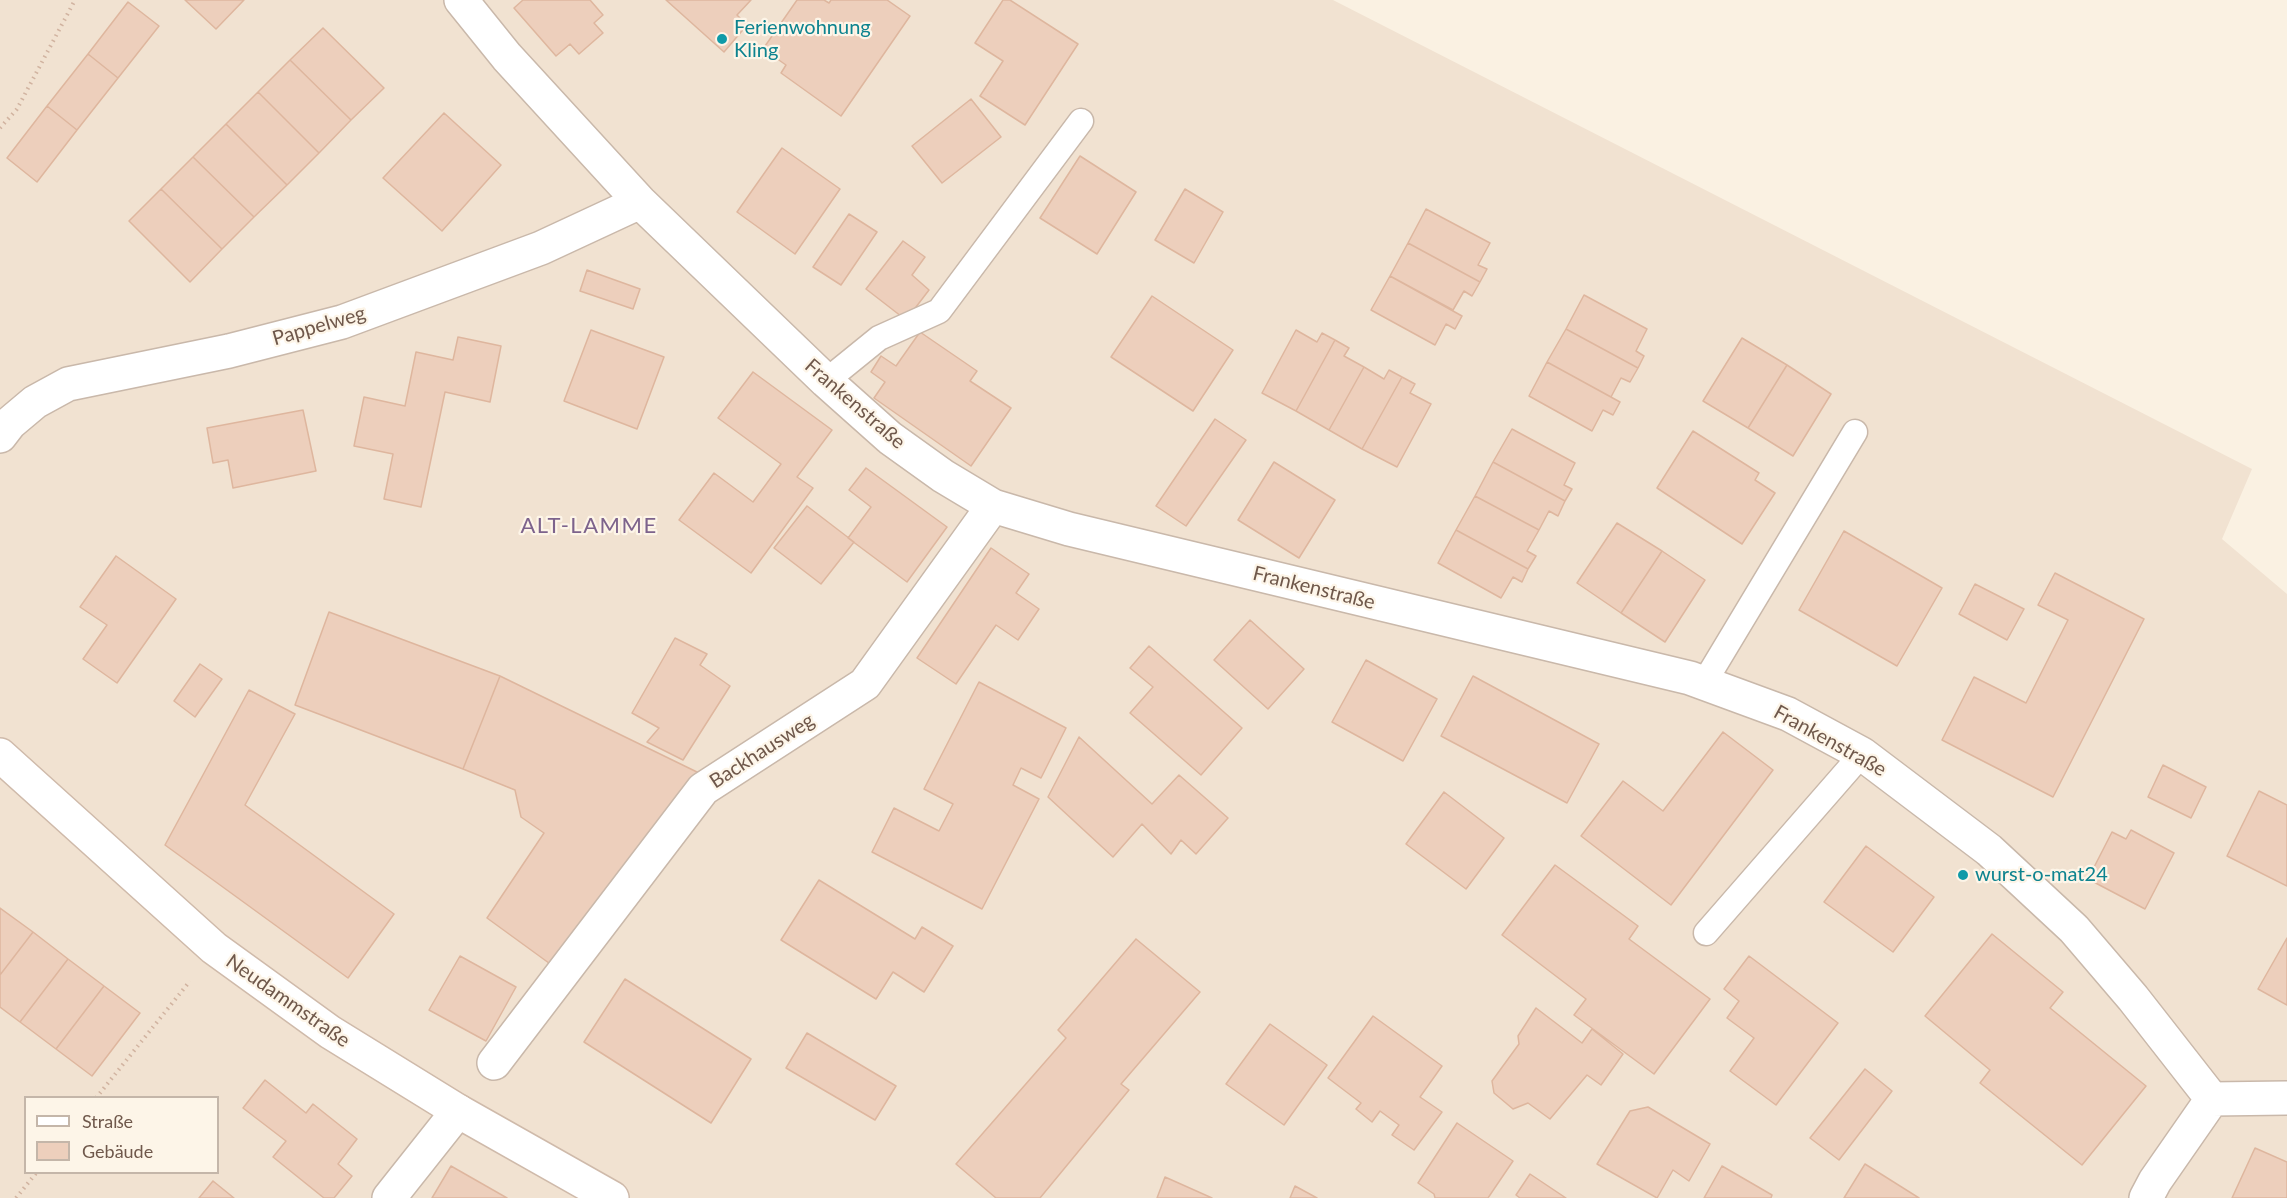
<!DOCTYPE html>
<html>
<head>
<meta charset="utf-8">
<style>
  body { margin:0 }
  #map { position:relative; width:2287px; height:1198px; overflow:hidden; background:#faf1e2; font-family:Lato,sans-serif }
  canvas { display:block }
  .legend { position:absolute; left:24px; top:1096px; width:195px; height:78px; box-sizing:border-box; background:#fdf5e8; border:2px solid #c4b6a9; margin:0; padding:8px 10px; list-style:none; font-size:18px; color:#6f584b }
  .legend li { display:flex; align-items:center; gap:12px; height:30px }
  .legend b { width:30px; border:2px solid #c4b6a9 }
</style>
</head>
<body>
<div id="map">
<canvas width="2287" height="1198"></canvas>
<ul class="legend">
<li><b style="height:8px;background:#fff"></b>Straße</li>
<li><b style="height:16px;background:#edcfbc"></b>Gebäude</li>
</ul>
</div>
<script>
const context = document.querySelector('canvas').getContext('2d');
context.lineJoin = 'round';
function paint(path, color) { context.fillStyle = color; context.fill(path, 'evenodd'); }
const toPath = rows => new Path2D(rows.map(r => 'M' + r).join(''));
function trace(path, color, width, dash) { context.strokeStyle = color; context.lineWidth = width; context.lineCap = dash ? 'butt' : 'round'; context.setLineDash(dash || []); context.stroke(path); }
function write(font, color, halo, rows, align = 'center') {
  context.font = font + ' Lato,sans-serif'; context.lineWidth = 4.5; context.setLineDash([]); context.textBaseline = 'middle'; context.strokeStyle = halo; context.fillStyle = color; for (const [text, x, y, turn = 0] of rows) {
    context.save(); context.translate(x, y); context.rotate((+turn || 0) * Math.PI / 180); context.textAlign = isNaN(turn) ? turn : align; if (halo) context.strokeText(text, 0, 0); context.fillText(text, 0, 0); context.restore();
  }
}
paint(toPath([
  [0,0,1333,0,2252,469,2222,539,2287,594,2287,1198,0,1198],
  [26,1098,218,1098,218,1172,26,1172]
]), '#f1e2d1');
const building = toPath([
  [185,0,244,0,216,29,185,0],
  [523,0,590,0,603,15,594,23,603,33,579,54,570,44,556,56,514,8,523,0],
  [666,0,751,0,737,15,747,25,724,52,666,0],
  [797,0,824,0,829,3,831,0,887,0,910,16,841,116,781,73,786,65,763,49,797,0],
  [1003,0,1010,0,1078,44,1025,125,980,96,1003,61,975,43,1003,0],
  [128,2,159,26,118,78,88,54,128,2],
  [323,28,384,88,351,120,290,60,323,28],
  [88,54,118,78,77,130,47,106,88,54],
  [290,60,351,120,319,153,258,92,290,60],
  [258,92,319,153,287,185,226,124,258,92],
  [971,99,1001,137,942,183,912,146,971,99],
  [47,106,77,130,37,182,7,158,47,106],
  [444,113,501,165,442,231,383,178,444,113],
  [226,124,287,185,254,217,193,157,226,124],
  [782,148,840,189,795,254,737,212,782,148],
  [1080,156,1136,192,1097,254,1040,218,1080,156],
  [193,157,254,217,222,249,161,189,193,157],
  [161,189,222,249,190,282,129,221,161,189],
  [1185,189,1223,212,1194,263,1155,240,1185,189],
  [1426,209,1490,243,1478,265,1487,269,1480,282,1408,243,1426,209],
  [849,214,877,232,841,285,813,267,849,214],
  [903,241,925,257,912,275,929,290,906,320,866,289,903,241],
  [1408,243,1480,282,1472,296,1464,291,1453,310,1390,276,1408,243],
  [587,270,640,289,633,309,580,291,587,270],
  [1390,276,1462,316,1455,329,1446,324,1435,345,1371,310,1390,276],
  [1584,295,1647,329,1636,351,1644,356,1638,368,1566,329,1584,295],
  [1152,296,1233,350,1193,411,1111,357,1152,296],
  [1566,329,1638,368,1630,382,1621,378,1611,397,1547,362,1566,329],
  [591,330,664,357,637,429,564,401,591,330],
  [1296,330,1317,342,1322,333,1335,340,1296,411,1262,393,1296,330],
  [920,332,977,371,970,381,1011,408,971,466,874,398,885,382,871,372,881,356,896,366,920,332],
  [458,337,501,346,490,402,445,392,421,507,384,499,393,454,354,446,364,397,405,406,416,352,453,360,458,337],
  [1742,338,1787,365,1748,428,1703,401,1742,338],
  [1335,340,1349,348,1344,356,1364,367,1329,430,1296,411,1335,340],
  [1547,362,1620,402,1613,415,1603,410,1592,431,1529,396,1547,362],
  [1787,365,1831,394,1793,456,1748,428,1787,365],
  [1364,367,1384,379,1389,370,1402,377,1362,449,1329,430,1364,367],
  [753,372,832,430,797,477,813,488,751,573,679,520,714,473,753,502,781,464,718,418,753,372],
  [1402,377,1415,384,1410,393,1431,404,1397,467,1362,449,1402,377],
  [303,410,316,471,233,488,228,460,213,463,207,428,303,410],
  [1215,419,1246,440,1186,526,1156,506,1215,419],
  [1512,429,1575,463,1564,485,1572,489,1565,501,1493,462,1512,429],
  [1693,431,1759,473,1755,480,1775,493,1742,544,1657,488,1693,431],
  [1274,462,1335,500,1299,558,1238,520,1274,462],
  [1493,462,1565,501,1558,516,1549,511,1539,530,1475,496,1493,462],
  [866,468,947,527,907,582,848,538,871,507,849,490,866,468],
  [1475,496,1539,530,1527,551,1536,556,1528,569,1456,530,1475,496],
  [807,506,854,542,821,584,774,548,807,506],
  [1617,523,1662,551,1621,613,1577,583,1617,523],
  [1456,530,1528,569,1522,582,1513,577,1501,598,1438,563,1456,530],
  [1844,531,1942,588,1897,666,1799,610,1844,531],
  [991,548,1029,574,1016,593,1039,609,1018,640,996,625,956,684,917,658,991,548],
  [1662,551,1705,580,1665,642,1621,613,1662,551],
  [116,556,176,599,117,683,83,659,107,625,80,607,116,556],
  [2055,573,2144,619,2053,797,1942,740,1974,677,2026,703,2068,620,2038,605,2055,573],
  [1975,584,2024,609,2007,640,1959,614,1975,584],
  [329,612,500,676,463,769,295,705,329,612],
  [1250,620,1304,669,1268,709,1214,660,1250,620],
  [675,638,707,654,700,665,730,686,683,760,647,742,659,728,632,713,675,638],
  [1149,646,1242,728,1201,775,1130,713,1153,687,1130,668,1149,646],
  [1366,660,1437,699,1403,761,1332,722,1366,660],
  [200,664,222,679,195,717,174,701,200,664],
  [500,676,699,773,553,966,487,918,544,833,521,817,515,790,463,769,500,676],
  [1473,676,1599,744,1567,803,1441,736,1473,676],
  [979,682,1066,728,1041,778,1021,768,1013,785,1039,799,982,909,872,852,894,808,939,831,953,804,924,789,979,682],
  [249,690,295,714,245,805,394,914,348,978,165,845,249,690],
  [1723,732,1773,770,1671,905,1581,836,1623,781,1663,811,1723,732],
  [1079,737,1152,804,1179,775,1228,818,1196,854,1181,840,1171,854,1142,824,1113,857,1048,797,1079,737],
  [2163,765,2206,787,2191,818,2148,797,2163,765],
  [2259,791,2287,805,2287,886,2227,856,2259,791],
  [1444,792,1504,838,1466,889,1406,844,1444,792],
  [2131,830,2174,853,2145,909,2088,879,2112,832,2126,839,2131,830],
  [1866,846,1934,897,1893,952,1824,902,1866,846],
  [1555,865,1638,926,1629,939,1710,999,1654,1074,1574,1015,1586,999,1502,935,1555,865],
  [1962,869,1968,873,1963,881,1958,876,1962,869],
  [819,880,915,939,922,927,953,946,924,992,893,972,876,999,781,940,819,880],
  [0,908,33,932,0,975,0,908],
  [33,932,68,959,20,1022,0,1007,0,975,33,932],
  [1992,934,2063,992,2050,1008,2146,1086,2082,1165,1980,1083,1990,1070,1925,1016,1992,934],
  [2287,938,2287,1005,2258,989,2287,938],
  [1136,939,1200,992,1121,1084,1129,1090,1040,1198,996,1198,956,1164,1066,1038,1058,1030,1136,939],
  [460,956,516,987,486,1041,429,1010,460,956],
  [1749,956,1838,1023,1776,1105,1730,1071,1754,1038,1727,1018,1739,1001,1724,989,1749,956],
  [68,959,104,986,56,1049,20,1022,68,959],
  [625,979,751,1059,711,1123,584,1042,625,979],
  [104,986,140,1013,92,1076,56,1049,104,986],
  [1536,1008,1582,1043,1592,1029,1623,1054,1601,1085,1587,1075,1550,1119,1528,1103,1513,1109,1494,1093,1492,1081,1519,1044,1518,1036,1536,1008],
  [1373,1016,1442,1066,1420,1097,1442,1112,1414,1150,1392,1135,1399,1125,1380,1111,1372,1122,1356,1109,1361,1103,1328,1078,1373,1016],
  [1270,1024,1327,1065,1284,1125,1226,1084,1270,1024],
  [807,1033,896,1086,875,1120,786,1068,807,1033],
  [1865,1069,1892,1091,1839,1160,1810,1138,1865,1069],
  [265,1080,306,1113,313,1104,357,1139,338,1164,352,1176,334,1198,324,1198,273,1157,286,1141,243,1108,265,1080],
  [1648,1107,1710,1144,1689,1181,1673,1170,1657,1198,1597,1164,1630,1111,1648,1107],
  [1457,1123,1513,1161,1488,1198,1435,1198,1434,1194,1418,1183,1457,1123],
  [2255,1148,2287,1162,2287,1198,2232,1198,2255,1148],
  [1865,1164,1919,1198,1844,1198,1865,1164],
  [451,1166,507,1198,432,1198,451,1166],
  [1722,1166,1772,1195,1771,1198,1704,1198,1722,1166],
  [1530,1174,1566,1198,1520,1198,1516,1195,1530,1174],
  [1165,1177,1212,1198,1157,1198,1165,1177],
  [213,1181,234,1198,199,1198,213,1181],
  [1295,1186,1317,1198,1290,1198,1295,1186]
]);
paint(building, '#edcfbc');
trace(building, '#deb69e', 1.5);
const service = toPath([
  [826,381,879,338,939,311,1081,121],
  [1704,683,1855,432],
  [1706,933,1862,754]
]);
const minor = toPath([
  [461,0,507,57,640,202,826,381,890,438,943,476,993,506,1069,529,1690,678,1788,714,1862,754,1989,850,2074,929,2133,998,2212,1099],
  [0,436,10,423,35,402,68,384,229,351,342,322,541,248,640,202],
  [494,1063,703,789,865,684,993,506],
  [2212,1099,2287,1098],
  [389,1198,458,1111],
  [2146,1198,2155,1181,2212,1099]
]);
const secondary = toPath([
  [0,755,214,948,330,1032,458,1111,612,1198]
]);
trace(service, '#c9b8aa', 27);
trace(minor, '#c9b8aa', 36);
trace(secondary, '#cfbaaa', 36);
trace(toPath([
  [0,128,17,109,75,0],
  [96,1098,190,981],
  [16,1198,37,1172]
]), '#d1b3a0', 4, [1.5, 4.5]);
trace(service, '#fff', 24);
trace(minor, '#fff', 33);
trace(secondary, '#fff', 33);
for (const [x, y, r, color] of [
  [722,39,6,"#0f9aa8"],
  [1963,875,6,"#0f9aa8"]
]) { const dot = new Path2D(); dot.arc(x, y, r, 0, 2 * Math.PI); context.fillStyle = color; context.fill(dot); trace(dot, '#fdf5e8', 2); }
write('20px', '#0d838f', '#fdf5e8', [
  ["Ferienwohnung",734,28],
  ["Kling",734,51],
  ["wurst-o-mat24",1975,875]
], 'left');
write('20px', '#6f584b', '#fdf5e8', [
  ["Pappelweg",319,326,-16],
  ["Frankenstraße",855,404,41],
  ["Frankenstraße",1314,588,14],
  ["Frankenstraße",1830,741,29],
  ["Backhausweg",762,751,-33],
  ["Neudammstraße",288,1001,35]
]);
context.letterSpacing = '1.5px';
write('22px', '#7d638c', '#fdf5e8', [
  ["ALT-LAMME",589,526]
]);
context.letterSpacing = '0px';
</script>
</body>
</html>
